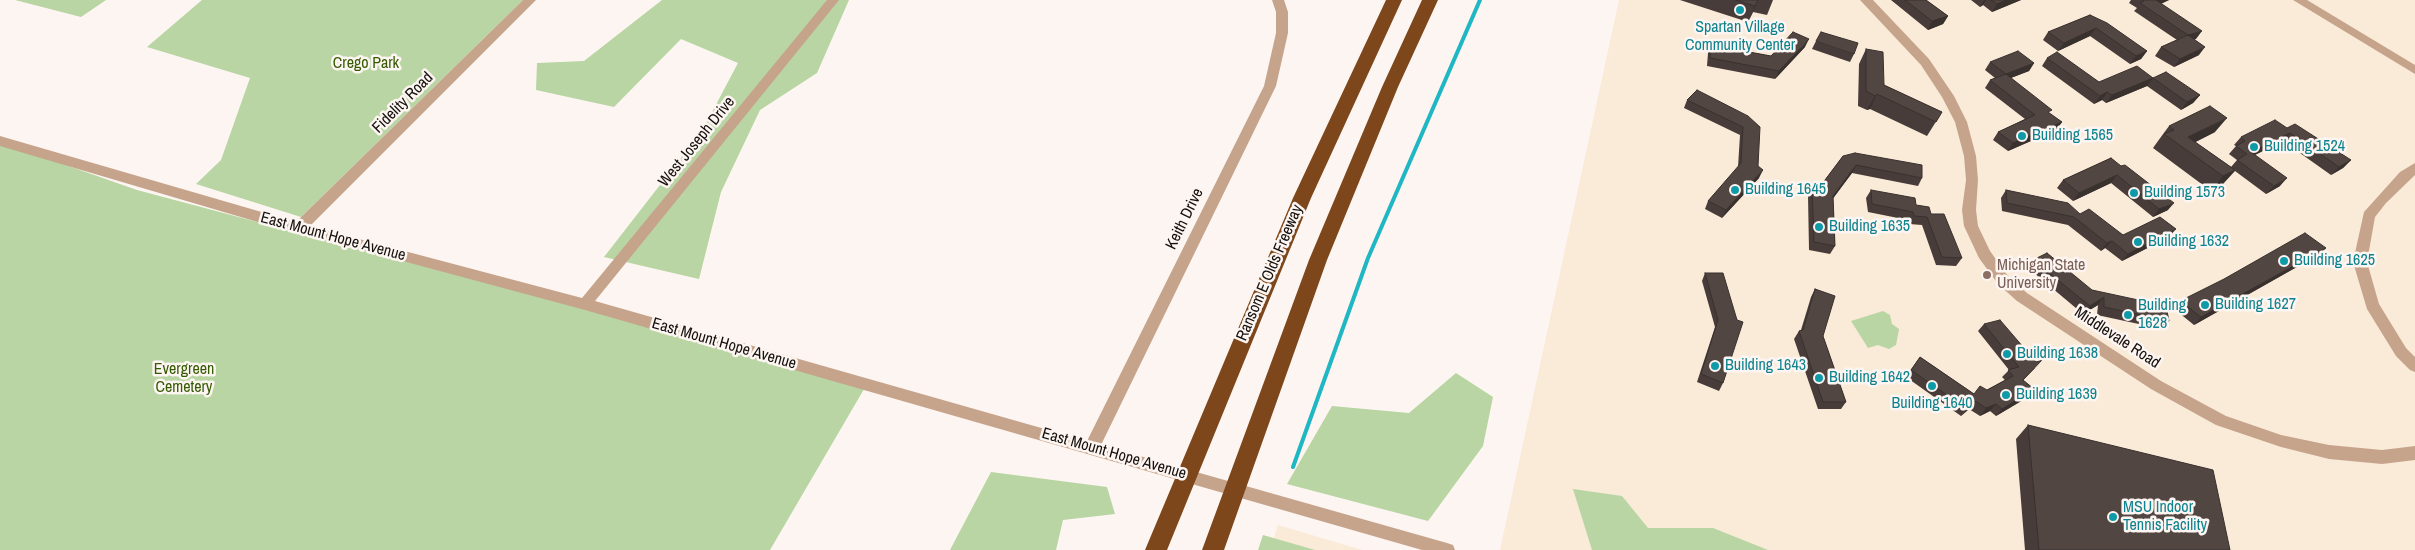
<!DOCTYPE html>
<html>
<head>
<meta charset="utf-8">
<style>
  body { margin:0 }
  canvas { display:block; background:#fdf5f1 }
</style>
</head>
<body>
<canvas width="2415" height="550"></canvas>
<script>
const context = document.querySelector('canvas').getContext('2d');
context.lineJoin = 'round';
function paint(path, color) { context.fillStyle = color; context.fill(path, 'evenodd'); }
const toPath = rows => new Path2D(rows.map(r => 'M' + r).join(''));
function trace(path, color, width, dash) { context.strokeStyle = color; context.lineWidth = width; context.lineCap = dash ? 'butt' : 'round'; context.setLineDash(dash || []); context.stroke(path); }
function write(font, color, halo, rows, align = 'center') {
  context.font = font + ' "Archivo Narrow",sans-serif'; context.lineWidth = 5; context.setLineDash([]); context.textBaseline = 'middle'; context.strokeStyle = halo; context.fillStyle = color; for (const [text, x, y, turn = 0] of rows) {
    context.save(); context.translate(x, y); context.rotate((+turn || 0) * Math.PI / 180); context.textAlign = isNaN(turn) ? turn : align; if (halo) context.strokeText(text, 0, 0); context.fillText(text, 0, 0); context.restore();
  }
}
paint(toPath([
  [1619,0,2415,0,2415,550,1500,550],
  [1278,525,1362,550,1270,550]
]), '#faead8');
paint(toPath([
  [15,0,106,0,81,17],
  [202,0,523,0,301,217,196,184,221,160,250,78,147,47],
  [662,0,849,0,817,73,760,110,721,192,699,279,604,257,702,131,738,63,681,39,614,107,536,90,537,63,584,61],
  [0,142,137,190,867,384,770,550,0,550],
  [1883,311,1890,315,1892,324,1899,329,1896,345,1889,349,1878,345,1868,348,1851,321],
  [1456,373,1493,397,1483,446,1428,521,1287,484,1332,406,1409,413],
  [991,472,1107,487,1115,514,1063,520,1056,550,950,550],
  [1573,489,1622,496,1648,528,1713,528,1768,550,1592,550],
  [1263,535,1315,550,1258,550]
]), '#b8d5a3');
trace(toPath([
  [1293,467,1368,258,1480,0]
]), '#1eb7c3', 4);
paint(toPath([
  [523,0,536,0,310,226,582,298,827,0,839,0,595,301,1087,441,1264,86,1276,33,1276,12,1272,0,1284,0,1288,12,1288,33,1276,86,1101,445,1447,543,1453,545,1455,550,1422,550,585,310,261,223,0,146,0,136,296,222,523,0],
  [1860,0,1873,0,1929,59,1954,96,1967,122,1976,156,1978,180,1976,210,1978,226,1990,251,2008,276,2027,293,2161,381,2226,416,2281,435,2329,445,2382,450,2415,446,2415,460,2382,464,2329,459,2281,447,2216,425,2151,389,2017,301,1998,284,1979,258,1964,226,1962,210,1966,180,1964,156,1955,122,1942,97,1921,65,1860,0],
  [2293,0,2307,0,2415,65,2415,74,2293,0],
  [2415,163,2415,175,2386,203,2375,217,2367,262,2379,304,2406,348,2415,357,2415,372,2410,370,2396,356,2367,309,2353,262,2364,212,2400,172,2415,163]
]), '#c6a48c');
paint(toPath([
  [1386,0,1402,0,1311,198,1167,550,1145,550,1293,198,1386,0],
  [1422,0,1438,0,1398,87,1327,260,1224,550,1202,550,1309,260,1382,87,1422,0]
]), '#7d471b');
paint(toPath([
  [1680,0,1773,0,1767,15,1753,12,1748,22],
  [1891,0,1926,0,1948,16,1943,24,1928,30],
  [1971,0,2021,0,1992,12,1983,5,1980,7],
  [2131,0,2169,0,2161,4,2196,39,2194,39,2199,55,2174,67,2155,56,2161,47,2177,40,2134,11,2137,8,2129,3],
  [2090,15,2147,51,2141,59,2130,64,2090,36,2058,51,2043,40,2048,32],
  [1816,41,1854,54,1850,62,1812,49],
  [1711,45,1771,56,1805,47,1775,79,1707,66,1708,53],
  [1866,49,1884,85,1942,112,1927,136,1870,109,1867,110,1858,106,1859,64],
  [2047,58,2099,82,2153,78,2200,95,2193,103,2181,110,2147,86,2106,103,2102,100,2094,104,2042,66],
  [1990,62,2034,63,2029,71,2011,78,2050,114,2062,122,2056,130,2008,151,1993,140,1998,132,2025,119,1985,88,1990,80,1995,78,1985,70],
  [1687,100,1748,116,1758,166,1759,178,1722,218,1705,209,1708,201,1738,167,1740,135,1684,108],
  [2169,126,2215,132,2195,142,2231,167,2237,160,2229,154,2236,146,2234,145,2241,137,2287,128,2351,160,2343,168,2331,175,2283,141,2255,155,2280,186,2266,194,2235,171,2222,185,2211,191,2153,148,2158,141],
  [1843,156,1922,178,1918,186,1852,173,1833,198,1835,246,1830,254,1809,250,1808,195,1812,187,1819,188],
  [2111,158,2168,210,2153,217,2111,183,2073,201,2057,188,2063,180],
  [1871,190,1916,205,1931,214,1962,258,1956,266,1936,265,1922,225,1909,224,1908,220,1868,212,1866,198],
  [2006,190,2080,214,2123,235,2169,237,2122,261,2105,248,2101,251,2068,225,2002,211,2001,198],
  [2326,248,2318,255,2194,325,2173,308,2180,301],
  [2033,260,2092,290,2169,321,2162,329,2097,315,2098,305,2083,314,2027,267],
  [1705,273,1737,320,1723,383,1719,391,1697,382,1715,327,1702,281],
  [1815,289,1823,336,1846,402,1841,409,1818,409,1794,339,1799,331,1801,330,1811,297],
  [1984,324,2035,368,2023,380,2028,397,1996,416,1990,411,1980,416,1969,409,1961,416,1906,377,1920,357,1974,394,1987,390,2005,380,2002,377,2009,370,1978,331],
  [2028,425,2230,550,2025,550,2016,439]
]), '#473c39');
paint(toPath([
  [1758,0,1753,12,1748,22,1755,6],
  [1984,0,1986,0,1983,5,1980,7],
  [2006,0,2021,0,1992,12,1997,4],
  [2156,0,2169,0,2150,8],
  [1948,16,1943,24,1928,30,1932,21],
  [2096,28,2090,36,2058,51,2064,43],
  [2202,31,2196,39,2182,43,2188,35],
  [1809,39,1805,47,1775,79,1779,71],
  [2205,47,2199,55,2174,67,2180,59],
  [2147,51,2141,59,2130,64,2136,56],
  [2034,63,2029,71,2000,82,2006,74],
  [2153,78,2147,86,2106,103,2112,95],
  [2107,92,2102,100,2094,104,2100,96],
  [1877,94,1870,109,1867,110,1875,96],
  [2200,95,2193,103,2181,110,2187,102],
  [2227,118,2215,132,2184,148,2188,137],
  [2062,122,2056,130,2008,151,2013,143],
  [2290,133,2283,141,2244,160,2251,152],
  [2351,160,2343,168,2331,175,2339,167],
  [1856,165,1852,173,1829,204,1833,196],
  [1763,170,1759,178,1722,218,1726,210],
  [2235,170,2222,185,2211,191,2223,176],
  [2117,175,2111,183,2073,201,2079,193],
  [2287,178,2280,186,2266,194,2274,186],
  [2174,203,2168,210,2153,217,2159,209],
  [2176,229,2169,237,2122,261,2128,254],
  [2112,241,2105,248,2101,251,2107,243],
  [2326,248,2318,255,2194,325,2201,317],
  [2104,297,2098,305,2083,314,2090,306],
  [2034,389,2028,397,1996,416,2002,409],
  [1975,401,1969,409,1961,416,1967,409],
  [1996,404,1990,411,1980,416,1986,408]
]), '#39312e');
const building = toPath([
  [1736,0,1758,0,1755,6,1736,0],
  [1905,0,1926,0,1948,16,1932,21,1905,0],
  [1991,0,2006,0,1997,4,1991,0],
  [2143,0,2156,0,2202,31,2188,35,2140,3,2144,1,2143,0],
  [2090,15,2107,23,2147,51,2136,56,2096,28,2064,43,2048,32,2090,15],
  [1793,32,1809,39,1779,71,1710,58,1711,45,1771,56,1793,32],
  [1821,32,1858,43,1854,54,1816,41,1821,32],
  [2188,35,2205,47,2180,59,2161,47,2188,35],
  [1866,49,1883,52,1884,85,1942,112,1936,122,1877,94,1875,96,1866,91,1866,49],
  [2018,51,2034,63,2006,74,1990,62,2018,51],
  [2057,52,2099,82,2137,66,2153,78,2112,95,2107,92,2100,96,2047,58,2057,52],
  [2166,72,2200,95,2187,102,2153,78,2166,72],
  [2006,74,2052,110,2048,112,2062,122,2013,143,1998,132,2035,115,1990,80,2006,74],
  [1697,90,1748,116,1760,127,1758,166,1763,170,1726,210,1708,201,1741,163,1743,127,1687,100,1697,90],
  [2210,106,2227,118,2188,137,2235,170,2223,176,2164,134,2174,130,2169,126,2210,106],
  [2275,120,2287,128,2295,124,2351,160,2339,167,2290,133,2251,152,2287,178,2274,186,2237,160,2247,154,2236,146,2245,141,2241,137,2275,120],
  [1855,153,1922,165,1922,178,1856,165,1833,196,1835,246,1814,242,1812,187,1819,188,1843,156,1855,153],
  [2111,158,2121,166,2125,165,2174,203,2159,209,2117,175,2079,193,2063,180,2111,158],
  [1871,190,1915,198,1916,205,1929,207,1931,214,1944,214,1962,258,1942,257,1927,217,1914,216,1913,212,1872,204,1871,190],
  [2006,190,2068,203,2080,214,2089,209,2123,235,2160,217,2176,229,2128,254,2112,241,2107,243,2074,217,2007,203,2006,190],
  [2305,233,2326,248,2201,317,2180,301,2224,279,2305,233],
  [2047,253,2092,290,2166,306,2169,321,2104,307,2104,297,2090,306,2033,260,2047,253],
  [1705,273,1723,273,1737,320,1743,322,1723,383,1701,374,1718,320,1705,273],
  [1815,289,1835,296,1823,336,1846,402,1823,402,1799,331,1803,330,1815,289],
  [2000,320,2036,362,2042,360,2023,380,2034,389,2002,409,1996,404,1986,408,1975,401,1967,409,1911,370,1920,357,1974,394,1980,386,1987,390,2013,376,2008,370,2019,367,1984,324,2000,320],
  [2028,425,2213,470,2230,550,2039,550,2028,425]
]);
paint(building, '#524642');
trace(building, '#39312e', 1);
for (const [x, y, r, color] of [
  [1740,10,5,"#0f9aa8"],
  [2022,136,5,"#0f9aa8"],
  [2254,147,5,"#0f9aa8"],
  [1735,190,5,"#0f9aa8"],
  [2134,193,5,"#0f9aa8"],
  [1819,227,5,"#0f9aa8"],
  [2138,242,5,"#0f9aa8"],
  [2284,261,5,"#0f9aa8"],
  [1987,275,5,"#8d6e63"],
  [2205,305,5,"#0f9aa8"],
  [2128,315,5,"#0f9aa8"],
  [2007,354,5,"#0f9aa8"],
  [1715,366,5,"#0f9aa8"],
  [1819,378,5,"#0f9aa8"],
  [1932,386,5,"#0f9aa8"],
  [2006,395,5,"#0f9aa8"],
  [2113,517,5,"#0f9aa8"]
]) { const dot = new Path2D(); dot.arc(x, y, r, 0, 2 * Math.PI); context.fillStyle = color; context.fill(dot); trace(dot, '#fdf5f1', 2); }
write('16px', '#0d838f', '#fdf5f1', [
  ["Spartan Village",1740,28,"center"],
  ["Community Center",1740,46,"center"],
  ["Building 1565",2032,136],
  ["Building 1524",2264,147],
  ["Building 1645",1745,190],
  ["Building 1573",2144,193],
  ["Building 1635",1829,227],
  ["Building 1632",2148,242],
  ["Building 1625",2294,261],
  ["Building 1627",2215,305],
  ["Building",2138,306],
  ["1628",2138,324],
  ["Building 1638",2017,354],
  ["Building 1643",1725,366],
  ["Building 1642",1829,378],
  ["Building 1639",2016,395],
  ["Building 1640",1932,404,"center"],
  ["MSU Indoor",2123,508],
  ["Tennis Facility",2123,526]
], 'left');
write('16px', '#345b02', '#fdf5f1', [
  ["Crego Park",366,64],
  ["Evergreen",184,370],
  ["Cemetery",184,388]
]);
write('16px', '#14100d', '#fdf5f1', [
  ["Fidelity Road",403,103,-45],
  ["West Joseph Drive",697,142,-51],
  ["Keith Drive",1185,219,-64],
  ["East Mount Hope Avenue",333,237,15],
  ["Ransom E Olds Freeway",1270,273,-67],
  ["Middlevale Road",2117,338,33],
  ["East Mount Hope Avenue",724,344,16],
  ["East Mount Hope Avenue",1114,454,16]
]);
write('16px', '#785e54', '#fdf5f1', [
  ["Michigan State",1997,266],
  ["University",1997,284]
], 'left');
</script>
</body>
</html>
